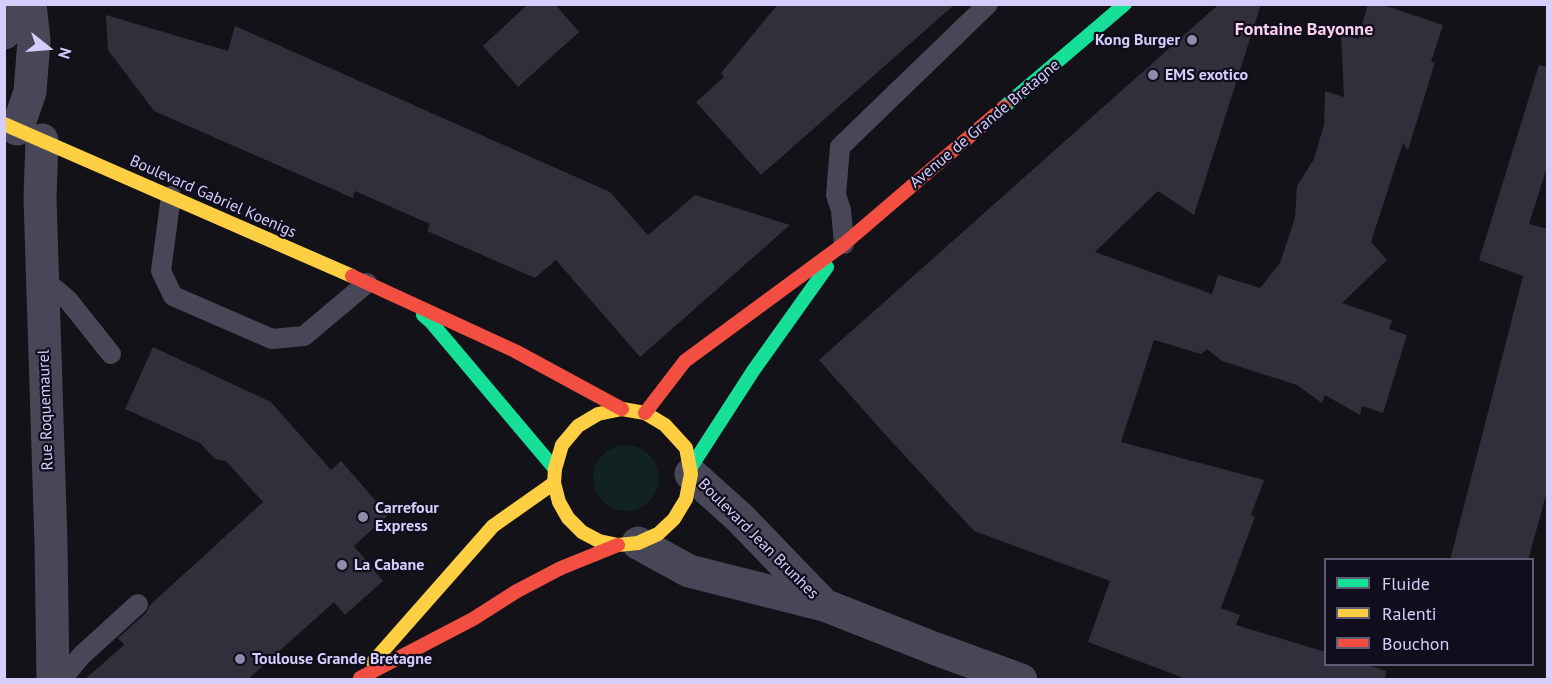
<!DOCTYPE html>
<html>
<head>
<meta charset="utf-8">
<style>
  body { margin:0 }
  #map { position:relative; width:1552px; height:684px; overflow:hidden; background:#121218; font-family:"PT Sans",sans-serif }
  canvas { display:block }
  .frame { position:absolute; inset:0; border:6px solid #d3cefa; pointer-events:none }
  .legend { position:absolute; left:1324px; top:558px; width:210px; height:108px; box-sizing:border-box; background:#100e1c; border:2px solid #5e5b75; margin:0; padding:8px 10px; list-style:none; font-size:18px; color:#d3cefa }
  .legend li { display:flex; align-items:center; gap:12px; height:30px }
  .legend b { width:30px; border:2px solid #5e5b75 }
  .north { position:absolute; left:18px; top:18px; width:60px; height:60px; -webkit-text-stroke:4px #100e1c; paint-order:stroke; rotate:107deg; font-size:16px; font-weight:700; line-height:24px; text-align:center; color:#d3cefa }
  .north::after { content:''; display:block; margin:auto; width:21px; height:27px; background:#d3cefa; clip-path:polygon(50% 0,100% 100%,50% 72%,0 100%) }
</style>
</head>
<body>
<div id="map">
<canvas width="1552" height="684"></canvas>
<div class="frame"></div>
<ul class="legend">
<li><b style="height:8px;background:#16e098"></b>Fluide</li>
<li><b style="height:8px;background:#ffcf43"></b>Ralenti</li>
<li><b style="height:8px;background:#f24e42"></b>Bouchon</li>
</ul>
<div class="north">N</div>
</div>
<script>
const context = document.querySelector('canvas').getContext('2d');
context.lineJoin = 'round';
function paint(path, color) { context.fillStyle = color; context.fill(path, 'evenodd'); }
const toPath = rows => new Path2D(rows.map(r => 'M' + r).join(''));
function trace(path, color, width, dash) { context.strokeStyle = color; context.lineWidth = width; context.lineCap = dash ? 'butt' : 'round'; context.setLineDash(dash || []); context.stroke(path); }
function write(font, color, halo, rows, align = 'center') {
  context.font = font + ' "PT Sans",sans-serif'; context.lineWidth = 4.5; context.setLineDash([]); context.textBaseline = 'middle'; context.strokeStyle = halo; context.fillStyle = color; for (const [text, x, y, turn = 0] of rows) {
    context.save(); context.translate(x, y); context.rotate((+turn || 0) * Math.PI / 180); context.textAlign = isNaN(turn) ? turn : align; if (halo) context.strokeText(text, 0, 0); context.fillText(text, 0, 0); context.restore();
  }
}
paint(toPath([
  '593 478a33 33 0 1 1 66 0a33 33 0 1 1-66 0Z'
]), '#122');
paint(toPath([
  [528,4,555,4,579,32,518,87,483,46],
  [778,4,955,4,761,175,696,102,724,77,721,73],
  [1219,4,1261,4,1194,215,1158,191,1095,252,1212,294,1218,275,1260,288,1280,263,1295,218,1297,186,1314,159,1324,125,1325,91,1344,97,1341,33,1358,39,1368,4,1380,4,1443,25,1431,62,1435,62,1408,150,1403,143,1371,242,1387,260,1342,303,1392,320,1389,329,1407,335,1383,413,1362,406,1360,415,1325,395,1322,403,1297,385,1222,361,1207,349,1201,354,1154,340,1121,442,1264,480,1251,515,1255,517,1221,608,1240,615,1236,625,1326,652,1326,664,1365,664,1386,671,1385,680,1189,680,1088,642,1110,581,974,531,882,431,819,360],
  [106,15,228,51,235,26,610,192,648,235,695,195,790,225,640,357,556,260,535,278,427,231,430,224,355,191,353,198,154,111,108,50],
  [1539,65,1548,67,1548,164,1529,224,1548,229,1548,488,1528,560,1450,560,1523,276,1479,260],
  [153,347,271,402,331,470,341,461,388,515,354,546,383,581,345,615,334,602,247,680,84,680,124,645,118,638,146,613,150,605,263,502,226,461,215,459,200,443,125,409]
]), '#302f3b');
trace(toPath([
  [171,196,161,271,173,296,272,339,304,336,367,283],
  [844,244,841,210,836,195,840,147,988,4],
  [42,278,68,300,111,354],
  [61,680,82,655,138,604]
]), '#484758', 20);
trace(toPath([
  [4,33,18,12,20,4],
  [17,129,30,92,34,40,30,4],
  [42,140,40,198,51,544,53,680],
  [691,474,740,518,824,605],
  [638,543,689,571,824,605,936,649,1021,680]
]), '#484758', 33);
trace(toPath([
  [1004,107,1125,4],
  [423,315,431,322,555,469],
  [691,467,753,371,827,267]
]), '#16e098', 14);
trace(toPath([
  [4,124,352,276],
  [622,409,645,413,665,425,686,448,691,474,686,499,674,519,658,534,638,543,618,545,599,541,582,532,568,518,559,502,554,483,555,469,562,445,578,426,598,414,622,409],
  [373,662,493,526,554,483]
]), '#ffcf43', 14);
trace(toPath([
  [352,276,515,351,622,409],
  [645,413,685,361,844,244,1004,107],
  [360,678,473,619,517,591,561,568,618,545]
]), '#f24e42', 14);
for (const [x, y, r, color] of [
  [1192,40,6,"#8f8cab"],
  [1153,75,6,"#8f8cab"],
  [363,517,6,"#8f8cab"],
  [342,565,6,"#8f8cab"],
  [240,659,6,"#8f8cab"]
]) { const dot = new Path2D(); dot.arc(x, y, r, 0, 2 * Math.PI); context.fillStyle = color; context.fill(dot); trace(dot, '#100e1c', 2); }
write('bold 16px', '#d3cefa', '#100e1c', [
  ["Kong Burger",1180,40,"right"],
  ["EMS exotico",1165,75],
  ["Carrefour",375,508],
  ["Express",375,526],
  ["La Cabane",354,565],
  ["Toulouse Grande Bretagne",252,659]
], 'left');
write('16px', '#d3cefa', '#100e1c', [
  ["Avenue de Grande Bretagne",985,124,-40],
  ["Boulevard Gabriel Koenigs",213,197,24],
  ["Rue Roquemaurel",46,410,-92],
  ["Boulevard Jean Brunhes",758,539,45]
]);
write('bold 18px', '#fad0eb', '#100e1c', [
  ["Fontaine Bayonne",1304,30]
]);
</script>
</body>
</html>
